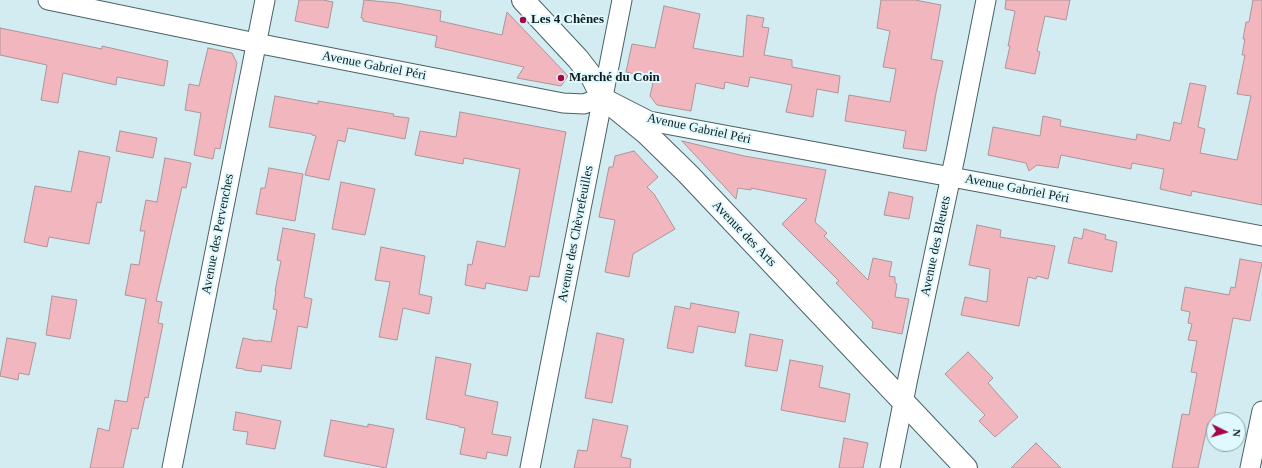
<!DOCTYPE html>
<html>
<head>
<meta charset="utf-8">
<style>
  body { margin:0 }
  #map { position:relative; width:1262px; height:468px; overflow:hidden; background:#d2ecf1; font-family:Georgia,serif }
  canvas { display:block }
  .north { position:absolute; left:1206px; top:412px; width:40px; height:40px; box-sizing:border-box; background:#dff9fe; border:1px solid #8da0a4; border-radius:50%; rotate:95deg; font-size:11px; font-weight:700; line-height:16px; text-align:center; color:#111b1d }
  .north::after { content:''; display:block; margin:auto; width:14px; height:18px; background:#a30844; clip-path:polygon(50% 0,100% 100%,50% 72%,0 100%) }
</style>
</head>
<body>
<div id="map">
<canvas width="1262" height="468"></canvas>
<div class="north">N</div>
</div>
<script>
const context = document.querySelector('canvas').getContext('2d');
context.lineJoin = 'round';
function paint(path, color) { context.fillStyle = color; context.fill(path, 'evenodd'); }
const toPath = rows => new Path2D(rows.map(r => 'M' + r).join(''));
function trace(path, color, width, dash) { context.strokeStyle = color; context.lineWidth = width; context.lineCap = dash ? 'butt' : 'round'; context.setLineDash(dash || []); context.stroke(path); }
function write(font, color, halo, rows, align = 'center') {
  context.font = font + ' Georgia,serif'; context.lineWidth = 4; context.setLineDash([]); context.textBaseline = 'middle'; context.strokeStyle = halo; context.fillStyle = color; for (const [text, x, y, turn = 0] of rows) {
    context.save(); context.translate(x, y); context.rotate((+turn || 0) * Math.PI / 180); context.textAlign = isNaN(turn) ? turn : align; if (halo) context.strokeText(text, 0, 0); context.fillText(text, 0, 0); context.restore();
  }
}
const building = toPath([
  [299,0,323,0,333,2,328,28,295,21,299,0],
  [364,0,397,3,441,11,440,21,502,35,507,12,568,76,561,86,517,78,524,67,435,47,437,36,363,21,363,18,361,18,364,0],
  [881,0,915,0,941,5,931,59,943,61,936,93,926,151,903,148,906,131,845,121,849,95,890,102,896,69,883,67,890,31,877,28,881,0],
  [1006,0,1070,0,1066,20,1045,16,1037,51,1040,52,1035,74,1005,68,1010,46,1008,46,1015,11,1005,9,1006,0],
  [1253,0,1262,0,1262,205,1192,191,1191,196,1160,189,1164,169,1132,163,1131,169,1061,155,1058,168,1037,165,1029,171,1026,163,988,155,993,127,1040,136,1043,116,1061,120,1060,126,1136,140,1137,134,1170,141,1174,122,1181,124,1190,83,1206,86,1198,127,1205,129,1200,153,1237,160,1251,96,1237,94,1245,55,1242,55,1245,39,1243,39,1246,22,1249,22,1253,0],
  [664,6,700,14,693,48,743,57,747,15,764,18,762,27,769,28,764,55,792,60,792,67,840,76,838,93,817,89,813,117,786,112,792,85,750,77,748,87,725,82,724,89,696,83,691,111,657,105,650,96,654,78,626,72,632,44,655,48,664,6],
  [0,28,102,49,102,46,168,61,164,86,117,77,116,85,63,73,58,103,41,100,47,65,0,55,0,28],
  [208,48,232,53,237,63,220,149,215,148,213,159,194,155,201,113,185,110,189,84,199,86,208,48],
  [275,96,318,104,318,101,394,114,393,116,409,118,405,139,348,128,345,142,338,140,329,180,305,175,316,136,312,135,312,134,269,127,275,96],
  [460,112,566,132,539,277,530,276,527,291,486,283,485,289,465,285,468,264,472,265,477,241,505,247,520,169,464,158,463,164,415,155,420,131,456,137,460,112],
  [120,131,157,138,153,158,116,151,120,131],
  [682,141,744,156,826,170,815,222,827,233,824,236,868,280,873,258,892,262,889,276,895,277,895,283,897,284,895,297,909,299,902,334,872,328,873,322,836,283,839,281,782,224,807,199,751,188,751,190,738,188,736,199,682,141],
  [79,151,110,157,101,203,97,202,89,244,49,237,47,247,24,242,35,186,71,192,79,151],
  [634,151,658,177,647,187,654,194,675,229,633,254,629,277,605,272,615,220,599,217,609,167,613,167,615,156,634,151],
  [165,158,191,163,186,188,182,187,156,301,162,302,158,323,163,324,148,398,145,397,138,429,132,428,123,468,90,468,98,428,109,431,115,400,127,402,146,299,125,295,131,264,139,265,145,231,140,231,146,200,157,202,165,158],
  [269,168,303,174,295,221,256,214,261,188,265,188,269,168],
  [341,182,375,189,365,235,332,229,341,182],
  [889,192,913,197,909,219,884,215,889,192],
  [977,225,1001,230,1000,237,1055,246,1048,279,1037,276,1036,279,1028,277,1019,326,961,315,965,297,987,302,990,269,969,265,977,225],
  [283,228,315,234,304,297,312,299,307,328,298,326,291,369,262,365,261,372,244,370,244,369,236,368,243,338,257,341,258,340,271,342,277,310,273,309,276,291,275,291,281,261,277,260,283,228],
  [1084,229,1106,235,1105,239,1117,242,1112,272,1068,263,1074,237,1082,239,1084,229],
  [381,247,425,256,419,294,432,297,429,314,403,308,397,340,379,337,390,282,375,280,381,247],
  [1240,259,1262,263,1250,321,1233,318,1213,424,1208,423,1198,468,1172,468,1182,414,1189,415,1197,373,1191,372,1197,341,1188,340,1192,324,1188,323,1190,312,1181,310,1185,287,1229,295,1231,287,1235,288,1240,259],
  [52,296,77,300,70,339,46,335,52,296],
  [691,303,739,312,735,333,698,326,693,353,667,348,675,306,690,309,691,303],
  [597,333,624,339,612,403,585,398,597,333],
  [750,334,783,340,777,371,745,366,750,334],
  [7,338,36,343,29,375,19,373,18,380,0,376,7,338],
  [968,352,993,378,988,383,1018,417,995,437,979,421,985,415,945,374,968,352],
  [436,357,471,364,465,395,498,402,492,434,511,437,507,456,487,452,486,459,460,454,465,428,459,427,459,426,426,419,436,357],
  [790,360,823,366,819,387,850,394,845,422,781,410,790,360],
  [236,412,281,421,275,449,246,444,248,432,233,430,236,412],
  [593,419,628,426,621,457,631,459,630,468,574,468,578,450,587,451,593,419],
  [331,420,368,427,368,424,394,429,386,468,324,456,331,420],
  [844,438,868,443,863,468,839,468,844,438],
  [1036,443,1061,468,1011,468,1036,443]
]);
paint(building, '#f2b6bf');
trace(building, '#ac9598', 1);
const minor = toPath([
  [48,0,256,43,563,103,584,104,602,97,649,121,989,184,1262,236],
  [172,468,265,0],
  [530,468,622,0],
  [890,468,908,378,956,152,986,0],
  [1250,468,1262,411]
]);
const tertiary = toPath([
  [523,0,578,59,592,77,602,97,646,133,688,174,966,468]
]);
trace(minor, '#4b6267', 21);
trace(tertiary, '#4b6267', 24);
trace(minor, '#fff', 19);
trace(tertiary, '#fff', 22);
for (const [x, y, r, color] of [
  [523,20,4,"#a30844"],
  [561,78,4,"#a30844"]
]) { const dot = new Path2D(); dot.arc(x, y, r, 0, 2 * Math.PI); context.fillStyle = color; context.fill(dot); trace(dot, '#dff9fe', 1.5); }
write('bold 13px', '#111b1d', '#dff9fe', [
  ["Les 4 Chênes",531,20],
  ["Marché du Coin",569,78]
], 'left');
write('13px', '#111b1d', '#dff9fe', [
  ["Avenue Gabriel Péri",374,66,11],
  ["Avenue Gabriel Péri",699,129,12],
  ["Avenue Gabriel Péri",1017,189,11],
  ["Avenue des Pervenches",218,234,-79],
  ["Avenue des Chèvrefeuilles",576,234,-79],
  ["Avenue des Arts",744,234,46],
  ["Avenue des Bleuets",936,246,-78]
]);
</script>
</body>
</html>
